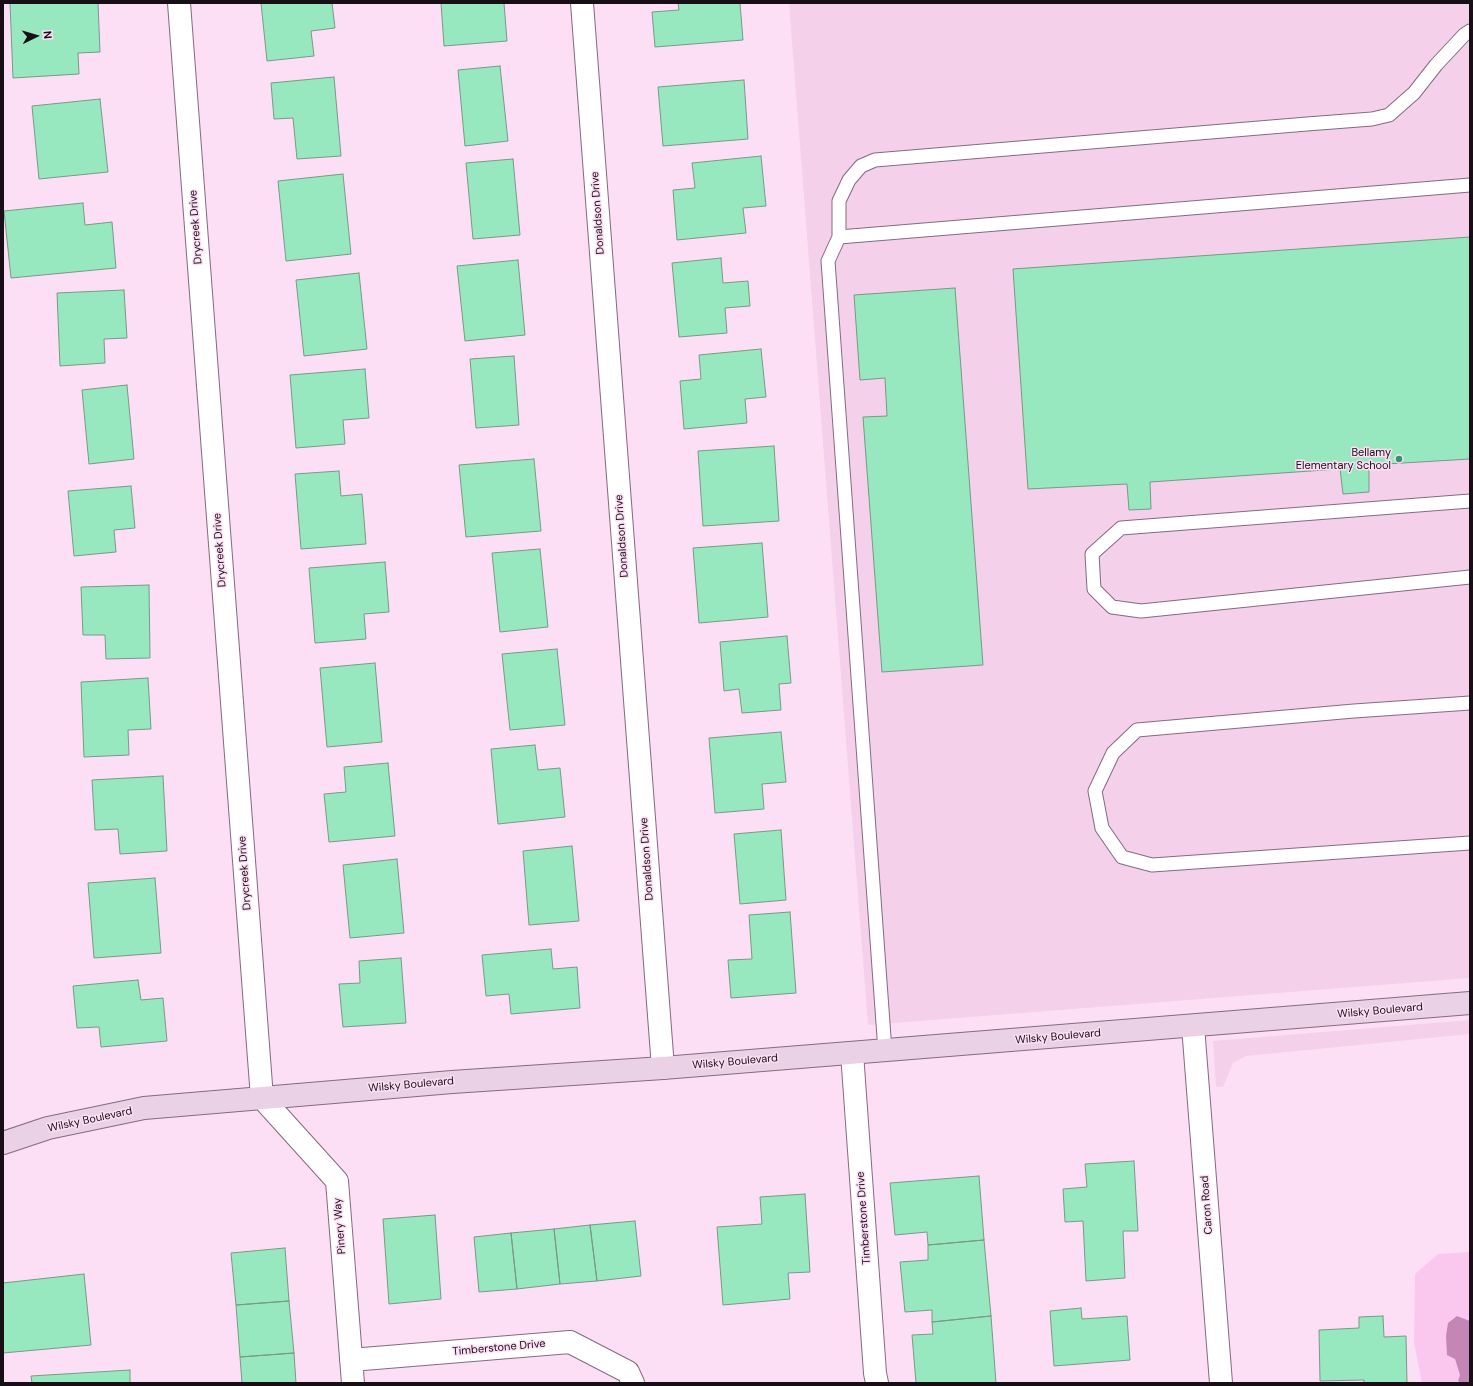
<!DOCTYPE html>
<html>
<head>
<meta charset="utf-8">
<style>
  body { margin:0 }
  #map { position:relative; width:1473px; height:1386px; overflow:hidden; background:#fddff5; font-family:"DM Sans",sans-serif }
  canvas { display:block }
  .frame { position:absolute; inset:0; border:4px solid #180e15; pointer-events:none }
  .north { position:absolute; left:16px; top:16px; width:40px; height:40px; -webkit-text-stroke:3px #fddff5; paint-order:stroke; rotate:85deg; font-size:11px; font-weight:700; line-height:16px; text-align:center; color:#180e15 }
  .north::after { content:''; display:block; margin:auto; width:14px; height:18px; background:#180e15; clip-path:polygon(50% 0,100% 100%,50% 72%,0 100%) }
</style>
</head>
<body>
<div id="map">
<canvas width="1473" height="1386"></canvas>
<div class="frame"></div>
<div class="north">N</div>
</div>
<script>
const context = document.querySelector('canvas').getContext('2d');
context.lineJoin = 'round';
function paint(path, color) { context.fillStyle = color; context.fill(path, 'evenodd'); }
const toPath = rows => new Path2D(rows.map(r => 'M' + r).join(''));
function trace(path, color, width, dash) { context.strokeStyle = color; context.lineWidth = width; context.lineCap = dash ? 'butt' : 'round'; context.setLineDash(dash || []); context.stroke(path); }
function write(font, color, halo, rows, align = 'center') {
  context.font = font + ' "DM Sans",sans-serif'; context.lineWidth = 3; context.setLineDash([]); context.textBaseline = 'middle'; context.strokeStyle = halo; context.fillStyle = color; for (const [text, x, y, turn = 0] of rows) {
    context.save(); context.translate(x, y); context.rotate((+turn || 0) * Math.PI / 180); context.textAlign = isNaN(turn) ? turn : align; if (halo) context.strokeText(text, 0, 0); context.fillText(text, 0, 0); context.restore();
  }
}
paint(toPath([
  [789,3,1470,3,1470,978,868,1025],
  [1470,1020,1470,1034,1246,1056,1233,1063,1223,1087,1216,1087,1213,1041]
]), '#f4d0eb');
paint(toPath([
  [1470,1252,1470,1321,1457,1316,1455,1359,1460,1375,1458,1381,1461,1383,1422,1383,1414,1343,1415,1274,1438,1254]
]), '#fac8ee');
paint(toPath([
  [1457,1316,1470,1321,1470,1383,1461,1383,1458,1381,1460,1375,1455,1359,1447,1355,1446,1336,1448,1323]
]), '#c487b5');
const building = toPath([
  [10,3,98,3,100,52,78,53,79,74,13,78,10,3],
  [261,3,332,3,335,28,311,31,314,56,267,61,261,3],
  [441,3,504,3,507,41,444,46,441,3],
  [678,3,740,3,743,40,655,47,652,12,679,10,678,3],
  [500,66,508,141,465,146,458,70,500,66],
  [334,77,341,156,297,159,293,118,274,119,271,83,334,77],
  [744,80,748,139,663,146,658,87,744,80],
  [100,99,108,172,39,179,32,106,100,99],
  [761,156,766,206,743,208,746,233,677,240,673,190,695,188,692,163,761,156],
  [513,159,520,235,473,239,466,163,513,159],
  [343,174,351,254,286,261,278,181,343,174],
  [83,203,85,225,112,222,116,268,11,278,4,211,83,203],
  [1470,237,1470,459,1369,465,1369,492,1343,494,1340,469,1150,482,1151,509,1129,510,1127,484,1028,489,1013,269,1470,237],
  [721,258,723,283,748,281,750,306,725,308,727,333,679,337,672,263,721,258],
  [518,260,525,335,465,341,457,266,518,260],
  [359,273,367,349,304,356,296,280,359,273],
  [955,288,983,665,882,672,863,417,887,416,885,378,860,380,854,295,955,288],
  [124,290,127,338,104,339,105,363,60,366,57,293,124,290],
  [761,349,766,397,745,399,747,423,684,429,680,381,701,379,699,355,761,349],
  [514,356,519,425,476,428,470,359,514,356],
  [365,369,369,418,343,420,345,444,296,448,290,375,365,369],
  [127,385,134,459,89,464,82,390,127,385],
  [774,446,779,521,703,526,698,451,774,446],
  [534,459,541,531,466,537,459,465,534,459],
  [339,471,341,496,362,494,366,544,301,549,295,474,339,471],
  [131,486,135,528,114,530,116,552,74,556,68,491,131,486],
  [762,543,768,617,699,623,693,548,762,543],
  [540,549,548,627,500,632,492,553,540,549],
  [385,562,389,612,364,614,366,639,315,643,309,568,385,562],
  [149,585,150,658,106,659,105,635,83,635,81,587,149,585],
  [787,636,791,683,779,684,781,710,742,713,739,689,724,691,720,642,787,636],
  [557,649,565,725,510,730,502,654,557,649],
  [375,663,382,742,327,747,320,668,375,663],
  [148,678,151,729,128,730,129,755,84,757,81,682,148,678],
  [781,732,786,782,762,784,764,809,715,813,709,738,781,732],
  [535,745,538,770,560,768,565,817,498,824,491,749,535,745],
  [388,763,395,836,329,842,324,794,346,792,344,767,388,763],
  [163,776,167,851,120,854,118,829,95,830,92,780,163,776],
  [781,830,786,900,740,904,734,834,781,830],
  [572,846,579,921,529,925,523,851,572,846],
  [397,859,404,933,350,938,343,865,397,859],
  [155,878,161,953,94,958,88,883,155,878],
  [790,912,796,993,731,998,728,960,752,959,749,915,790,912],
  [551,949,553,969,577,967,580,1008,511,1014,509,994,486,996,482,955,551,949],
  [401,958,406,1023,343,1027,339,984,360,983,359,961,401,958],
  [138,980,141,1000,163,998,167,1041,101,1047,99,1027,77,1028,73,986,138,980],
  [1134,1161,1138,1231,1123,1231,1125,1278,1086,1281,1083,1221,1065,1222,1063,1189,1087,1187,1085,1164,1134,1161],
  [979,1176,984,1240,928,1245,927,1232,895,1235,890,1183,979,1176],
  [805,1194,810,1272,788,1273,790,1299,723,1305,717,1227,762,1224,760,1197,805,1194],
  [435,1215,441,1299,389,1304,383,1219,435,1215],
  [635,1221,641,1276,597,1281,590,1225,635,1221],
  [590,1225,597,1281,560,1284,554,1229,590,1225],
  [554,1229,560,1284,517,1289,511,1233,554,1229],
  [511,1233,517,1289,479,1292,474,1237,511,1233],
  [984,1240,991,1316,932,1322,932,1310,905,1312,900,1262,928,1260,928,1245,984,1240],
  [285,1248,289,1301,236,1305,231,1253,285,1248],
  [84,1274,91,1345,3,1353,3,1283,84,1274],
  [289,1301,294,1353,240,1357,236,1305,289,1301],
  [1081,1308,1082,1319,1127,1316,1130,1360,1054,1366,1050,1311,1081,1308],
  [991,1316,996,1383,916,1383,912,1335,933,1334,932,1322,991,1316],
  [1383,1316,1384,1337,1406,1336,1407,1383,1364,1383,1364,1380,1320,1381,1319,1330,1359,1328,1359,1317,1383,1316],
  [294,1353,296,1383,242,1383,240,1357,294,1353],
  [130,1370,130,1383,32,1383,31,1376,130,1370]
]);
paint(building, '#97e7bf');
trace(building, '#799988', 1);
const lane = toPath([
  [839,237,1470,185],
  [1470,501,1121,528,1092,554,1094,589,1112,607,1141,611,1470,577],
  [1470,703,1354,711,1137,730,1113,753,1095,791,1102,828,1122,857,1152,865,1470,843],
  [885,1051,828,261,839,237,839,201,849,180,861,166,875,160,1307,124,1372,119,1389,115,1414,93,1436,65,1464,35,1470,31]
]);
const street = toPath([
  [179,3,262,1098,337,1181,353,1383],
  [582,3,663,1068],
  [1193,1026,1221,1383],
  [852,1053,875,1373,877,1383],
  [351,1360,570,1342,628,1372,633,1383]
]);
const secondary = toPath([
  [3,1143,48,1128,144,1108,452,1082,663,1068,1470,1003]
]);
trace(lane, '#856b7f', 15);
trace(street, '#856b7f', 24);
trace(secondary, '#856b7f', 24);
trace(lane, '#fff', 13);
trace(street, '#fff', 22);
trace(secondary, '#ebd1e5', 22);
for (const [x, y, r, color] of [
  [1399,459,4,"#34936b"]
]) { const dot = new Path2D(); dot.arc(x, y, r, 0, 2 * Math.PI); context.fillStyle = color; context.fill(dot); trace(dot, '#fddff5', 1.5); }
write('11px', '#180e15', '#fddff5', [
  ["Donaldson Drive",598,213,-94],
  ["Drycreek Drive",196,227,-94],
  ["Donaldson Drive",622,536,-94],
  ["Drycreek Drive",220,550,-94],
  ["Donaldson Drive",647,859,-94],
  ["Drycreek Drive",245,873,-94],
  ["Wilsky Boulevard",1380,1011,-5],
  ["Wilsky Boulevard",1058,1037,-5],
  ["Wilsky Boulevard",735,1062,-5],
  ["Wilsky Boulevard",411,1085,-5],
  ["Wilsky Boulevard",90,1120,-12],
  ["Caron Road",1207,1205,-94],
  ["Timberstone Drive",864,1218,-94],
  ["Pinery Way",340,1226,-95],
  ["Timberstone Drive",499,1348,-5]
]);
write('11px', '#180e15', '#fddff5', [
  ["Bellamy",1391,453],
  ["Elementary School",1391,466]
], 'right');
</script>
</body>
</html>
